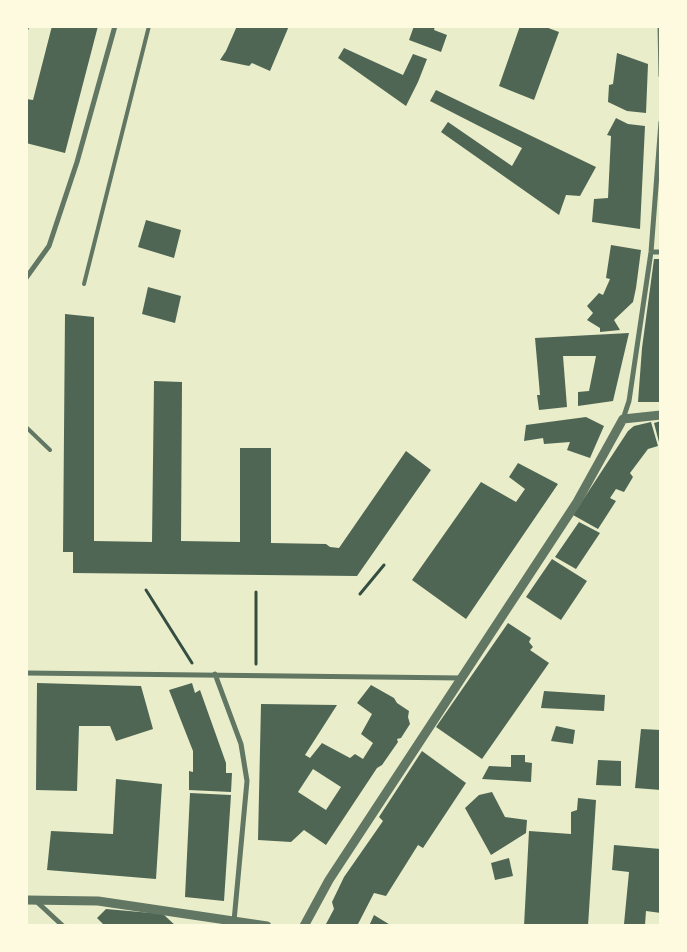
<!DOCTYPE html>
<html>
<head>
<meta charset="utf-8">
<style>
  body { margin:0 }
  #map { position:relative; width:687px; height:952px; overflow:hidden; background:#e9edc9; font-family:Poppins,sans-serif }
  canvas { display:block }
  .frame { position:absolute; inset:0; border:28px solid #fefae0; pointer-events:none }
</style>
</head>
<body>
<div id="map">
<canvas width="687" height="952"></canvas>
<div class="frame"></div>
</div>
<script>
const context = document.querySelector('canvas').getContext('2d');
context.lineJoin = 'round';
function paint(path, color) { context.fillStyle = color; context.fill(path, 'evenodd'); }
const toPath = rows => new Path2D(rows.map(r => 'M' + r).join(''));
function trace(path, color, width, dash) { context.strokeStyle = color; context.lineWidth = width; context.lineCap = dash ? 'butt' : 'round'; context.setLineDash(dash || []); context.stroke(path); }
paint(toPath([
  [52,26,98,26,65,153,26,143,26,99,33,100],
  [237,26,289,26,270,71,252,63,249,66,220,60,226,51],
  [414,26,435,26,434,30,447,35,441,52,409,40],
  [520,26,543,26,559,32,534,100,499,86],
  [344,48,403,75,413,54,427,59,418,82,406,106,338,58],
  [617,53,648,64,646,113,627,111,608,102,609,85,613,84],
  [436,90,596,167,580,196,566,195,559,215,441,132,448,122,512,166,522,148,430,101],
  [616,118,628,124,645,126,640,229,592,222,594,199,608,198,611,136,607,135],
  [146,220,181,230,174,258,138,247],
  [611,245,641,250,636,288,633,302,614,320,620,330,600,332,600,328,587,320,593,313,587,306,599,293,603,295,610,279,606,278],
  [654,259,661,259,660,402,638,402,642,348],
  [148,287,181,296,175,323,142,314],
  [65,314,94,317,94,541,152,542,154,381,182,382,181,541,240,542,240,448,271,448,271,543,326,544,330,547,339,548,406,451,431,470,357,576,73,573,73,552,63,552],
  [629,333,613,401,578,406,578,392,589,391,596,356,563,356,567,407,539,410,537,395,540,395,535,338],
  [586,417,604,426,590,458,567,450,570,442,544,444,543,438,524,441,526,425],
  [661,421,661,446,660,446,654,423],
  [651,422,658,446,648,449,630,473,633,477,624,492,616,489,610,498,616,501,598,529,573,515,628,431,634,426],
  [518,463,558,484,466,619,412,580,481,482,516,502,525,489,509,477],
  [579,522,600,533,576,569,555,557],
  [552,559,587,581,561,620,526,597],
  [508,623,531,638,529,642,533,647,530,650,549,663,482,759,436,727],
  [37,683,141,686,153,729,116,741,110,726,79,726,77,791,36,790],
  [192,683,195,693,200,690,226,763,226,773,232,773,231,792,189,790,189,771,193,772,193,751,169,690],
  [371,685,394,698,397,703,409,711,408,717,410,724,401,738,397,739,398,742,382,765,377,768,326,845,304,830,291,842,258,840,261,704,337,705,305,755,310,758,322,743,350,758,355,754,363,759,373,743,361,734,372,714,357,703],
  [313,769,341,787,326,810,298,792],
  [544,691,605,695,604,711,541,708],
  [556,726,575,730,573,744,551,741],
  [641,729,661,730,661,790,635,788],
  [422,751,466,783,423,848,418,845,386,896,374,893,357,926,320,926,326,924,334,909,332,902,344,877,383,821,379,817],
  [511,755,525,755,525,762,532,763,531,782,482,779,489,766,511,767],
  [598,760,621,761,621,786,596,785],
  [116,779,162,784,156,879,47,870,51,831,113,834],
  [492,792,505,817,527,820,526,833,491,855,465,808,479,795],
  [190,793,231,795,224,901,185,897],
  [578,798,596,800,588,926,524,926,529,831,571,834,571,812,577,810],
  [614,845,661,849,661,913,646,911,645,925,624,924,629,872,612,870],
  [509,858,513,876,495,880,491,863],
  [106,909,163,914,176,926,105,926,97,918],
  [374,915,392,926,369,926]
]), '#4f6655');
trace(toPath([
  [146,590,192,663],
  [360,594,384,565],
  [256,664,256,592]
]), '#344e41', 3);
trace(toPath([
  [84,284,149,26],
  [26,427,50,450]
]), '#617663', 4);
trace(toPath([
  [660,26,661,76],
  [26,29,27,26],
  [651,252,661,252],
  [26,278,49,246,77,162,115,26],
  [623,419,629,401,651,252,661,122],
  [26,673,462,678],
  [215,674,241,744,247,781,234,921],
  [36,901,63,926]
]), '#617663', 5);
trace(toPath([
  [26,900,98,901,267,926],
  [304,926,329,880,577,502,623,419,661,415]
]), '#617663', 9);
</script>
</body>
</html>
